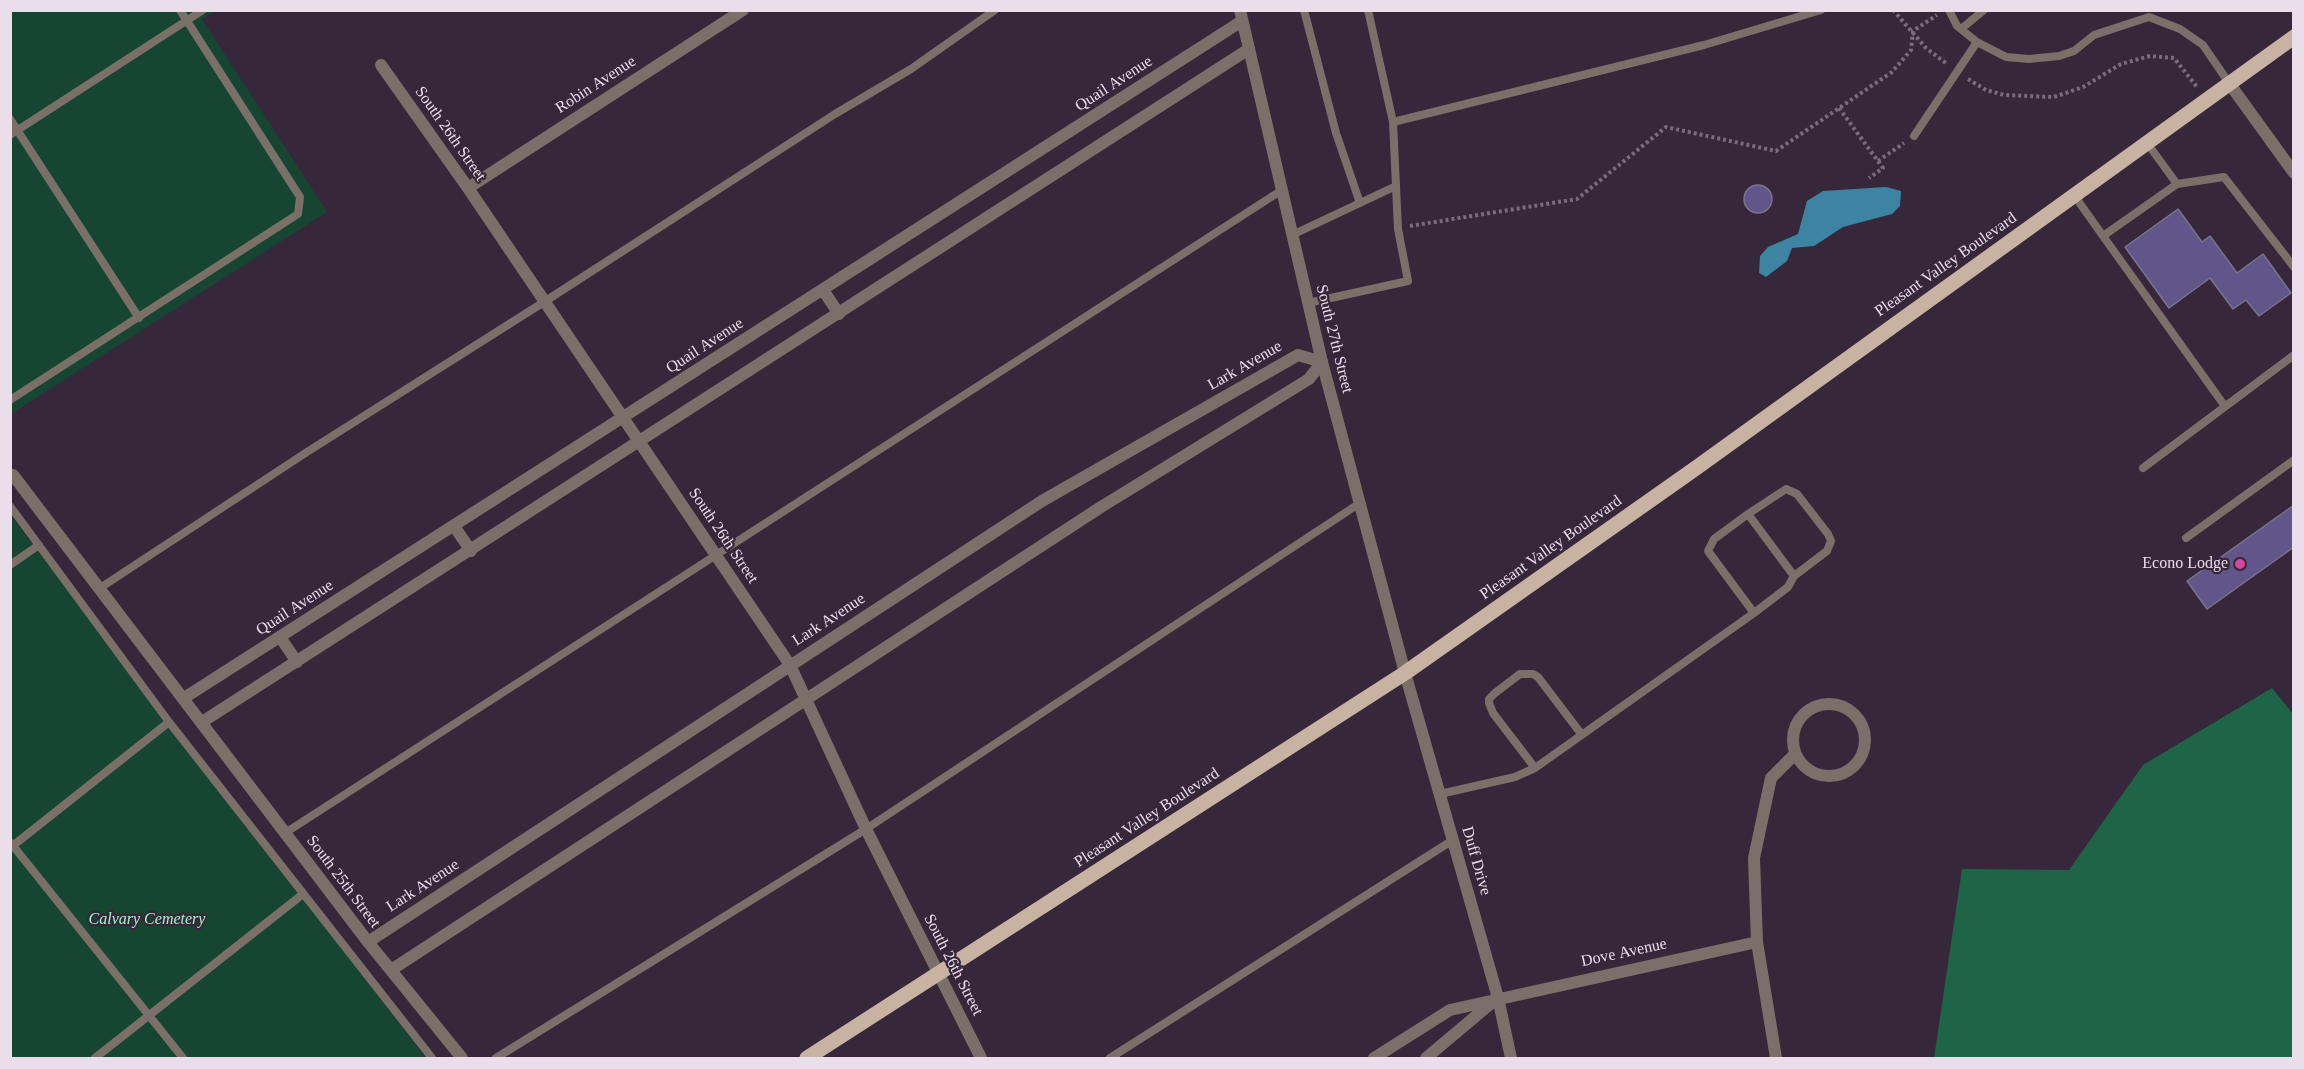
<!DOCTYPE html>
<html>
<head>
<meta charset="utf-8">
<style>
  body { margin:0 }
  #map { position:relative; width:2304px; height:1069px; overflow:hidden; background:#37273a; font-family:Georgia,serif }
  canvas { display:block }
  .frame { position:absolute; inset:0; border:12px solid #e9deea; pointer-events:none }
</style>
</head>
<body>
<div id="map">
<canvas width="2304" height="1069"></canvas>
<div class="frame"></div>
</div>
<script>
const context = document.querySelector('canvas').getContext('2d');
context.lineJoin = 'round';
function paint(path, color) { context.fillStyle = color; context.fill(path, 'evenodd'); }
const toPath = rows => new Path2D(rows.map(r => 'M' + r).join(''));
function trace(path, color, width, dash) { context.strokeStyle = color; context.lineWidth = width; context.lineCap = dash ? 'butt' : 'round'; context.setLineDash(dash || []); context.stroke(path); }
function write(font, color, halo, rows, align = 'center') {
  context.font = font + ' Georgia,serif'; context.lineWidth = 4.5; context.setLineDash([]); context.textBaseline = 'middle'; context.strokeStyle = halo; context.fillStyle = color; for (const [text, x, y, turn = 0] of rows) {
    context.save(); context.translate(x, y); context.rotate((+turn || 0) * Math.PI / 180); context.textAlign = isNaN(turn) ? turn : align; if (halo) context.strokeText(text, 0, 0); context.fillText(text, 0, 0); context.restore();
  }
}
paint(toPath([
  [11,11,215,11,202,19,327,212,11,414],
  [11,516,426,1058,11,1058]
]), '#164632');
paint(toPath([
  [2272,688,2293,714,2293,1058,1934,1058,1962,869,2069,870,2143,765]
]), '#1e6447');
paint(toPath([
  [1886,187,1901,191,1900,206,1892,214,1843,227,1814,246,1792,248,1787,261,1766,277,1759,273,1760,256,1768,247,1798,234,1807,201,1823,191]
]), '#3c84a1');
const building = toPath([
  '1744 199a14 14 0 1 1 28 0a14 14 0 1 1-28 0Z',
  [2178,209,2202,242,2210,236,2237,273,2263,254,2291,293,2259,316,2246,300,2233,309,2210,278,2169,308,2125,247,2178,209],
  [2294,505,2294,547,2207,609,2187,581,2294,505]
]);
paint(building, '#625589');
trace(building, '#79748e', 1.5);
trace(toPath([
  [1893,10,1926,48,1947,64],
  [1968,79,1986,90,2004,95,2054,97,2083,87,2121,64,2150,56,2174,58,2197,87],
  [1839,108,1883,168,1869,178],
  [1878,161,1904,143],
  [1410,226,1577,199,1666,127,1776,151,1892,72,1911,50,1913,31,1937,15]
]), '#7a6c7c', 4, [3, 3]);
trace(toPath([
  [1304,10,1336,133,1360,203],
  [1949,10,1957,26,1977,42,2006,57,2029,59,2059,56,2074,51,2094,35,2149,17,2180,29,2203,45,2229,83],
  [1961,29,1984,10],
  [10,119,139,318],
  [1393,122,1704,45,1821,10],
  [10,135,203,10],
  [1914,136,1977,42],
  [2147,143,2177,184],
  [2074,195,2103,236],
  [1292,235,1396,186],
  [1308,303,1408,281,1398,229,1393,122,1368,10],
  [10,400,298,214,300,197,180,10],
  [2224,405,2103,236,2177,184,2224,177,2294,267],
  [2143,468,2294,355],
  [10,506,169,722],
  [1748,514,1786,489,1797,494,1828,534,1831,541,1827,551,1794,576],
  [2186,538,2294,460],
  [10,565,39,545],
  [100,588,307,452,544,302,835,114,911,69,995,10],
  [1535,768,1493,713,1489,703,1489,699,1495,693,1520,674,1533,674,1538,677,1582,735],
  [1440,794,1515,777,1535,768,1754,613,1788,587,1794,576,1748,514,1714,539,1708,551,1754,613],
  [285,833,1282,190],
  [10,842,183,1058],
  [10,848,169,722,432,1058],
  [95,1058,303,894],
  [496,1058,866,829,1360,503],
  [1110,1058,1453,840]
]), '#7b7069', 8);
trace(toPath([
  [381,65,468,188,790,665,866,829,981,1058],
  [2229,83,2294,173],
  [468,188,743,10],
  [823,290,839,314],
  [13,475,368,942,462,1058],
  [454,526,471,551],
  [280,637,297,662],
  [1405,673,1498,998,1511,1058],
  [184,698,1242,21],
  '1793 740a36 36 0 1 1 72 0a36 36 0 1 1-72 0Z',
  [202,722,1249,49],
  [368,942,1042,501,1298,355,1322,362,1309,379,1101,507,391,970],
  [1374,1058,1450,1010,1757,942],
  [1426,1058,1495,1000],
  [1776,1058,1757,942,1754,858,1771,778,1795,754]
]), '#7b7069', 12);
trace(toPath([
  [1240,10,1322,362,1405,673]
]), '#7b7069', 12);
trace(toPath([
  [807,1058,1405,673,1696,468,2294,37]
]), '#c8b2a2', 15);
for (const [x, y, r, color] of [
  [2240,564,6,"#d1479c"]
]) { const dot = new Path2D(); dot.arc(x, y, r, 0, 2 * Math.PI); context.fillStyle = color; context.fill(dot); trace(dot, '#37273a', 2); }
write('16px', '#e9deea', '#37273a', [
  ["Quail Avenue",1114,84,-33],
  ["Robin Avenue",596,85,-33],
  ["South 26th Street",450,134,55],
  ["Pleasant Valley Boulevard",1946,265,-35],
  ["South 27th Street",1334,339,76],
  ["Quail Avenue",705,346,-33],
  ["Lark Avenue",1245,366,-30],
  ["South 26th Street",723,536,56],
  ["Pleasant Valley Boulevard",1551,548,-35],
  ["Quail Avenue",295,608,-33],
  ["Lark Avenue",829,620,-33],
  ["Pleasant Valley Boulevard",1147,818,-33],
  ["Duff Drive",1476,861,74],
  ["South 25th Street",343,882,53],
  ["Lark Avenue",423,886,-33],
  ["Dove Avenue",1624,953,-12],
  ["South 26th Street",953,965,63]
]);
write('16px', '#e9deea', '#37273a', [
  ["Econo Lodge",2228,564]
], 'right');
write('italic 16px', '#97f9ca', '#37273a', [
  ["Calvary Cemetery",147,920]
]);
</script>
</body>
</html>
